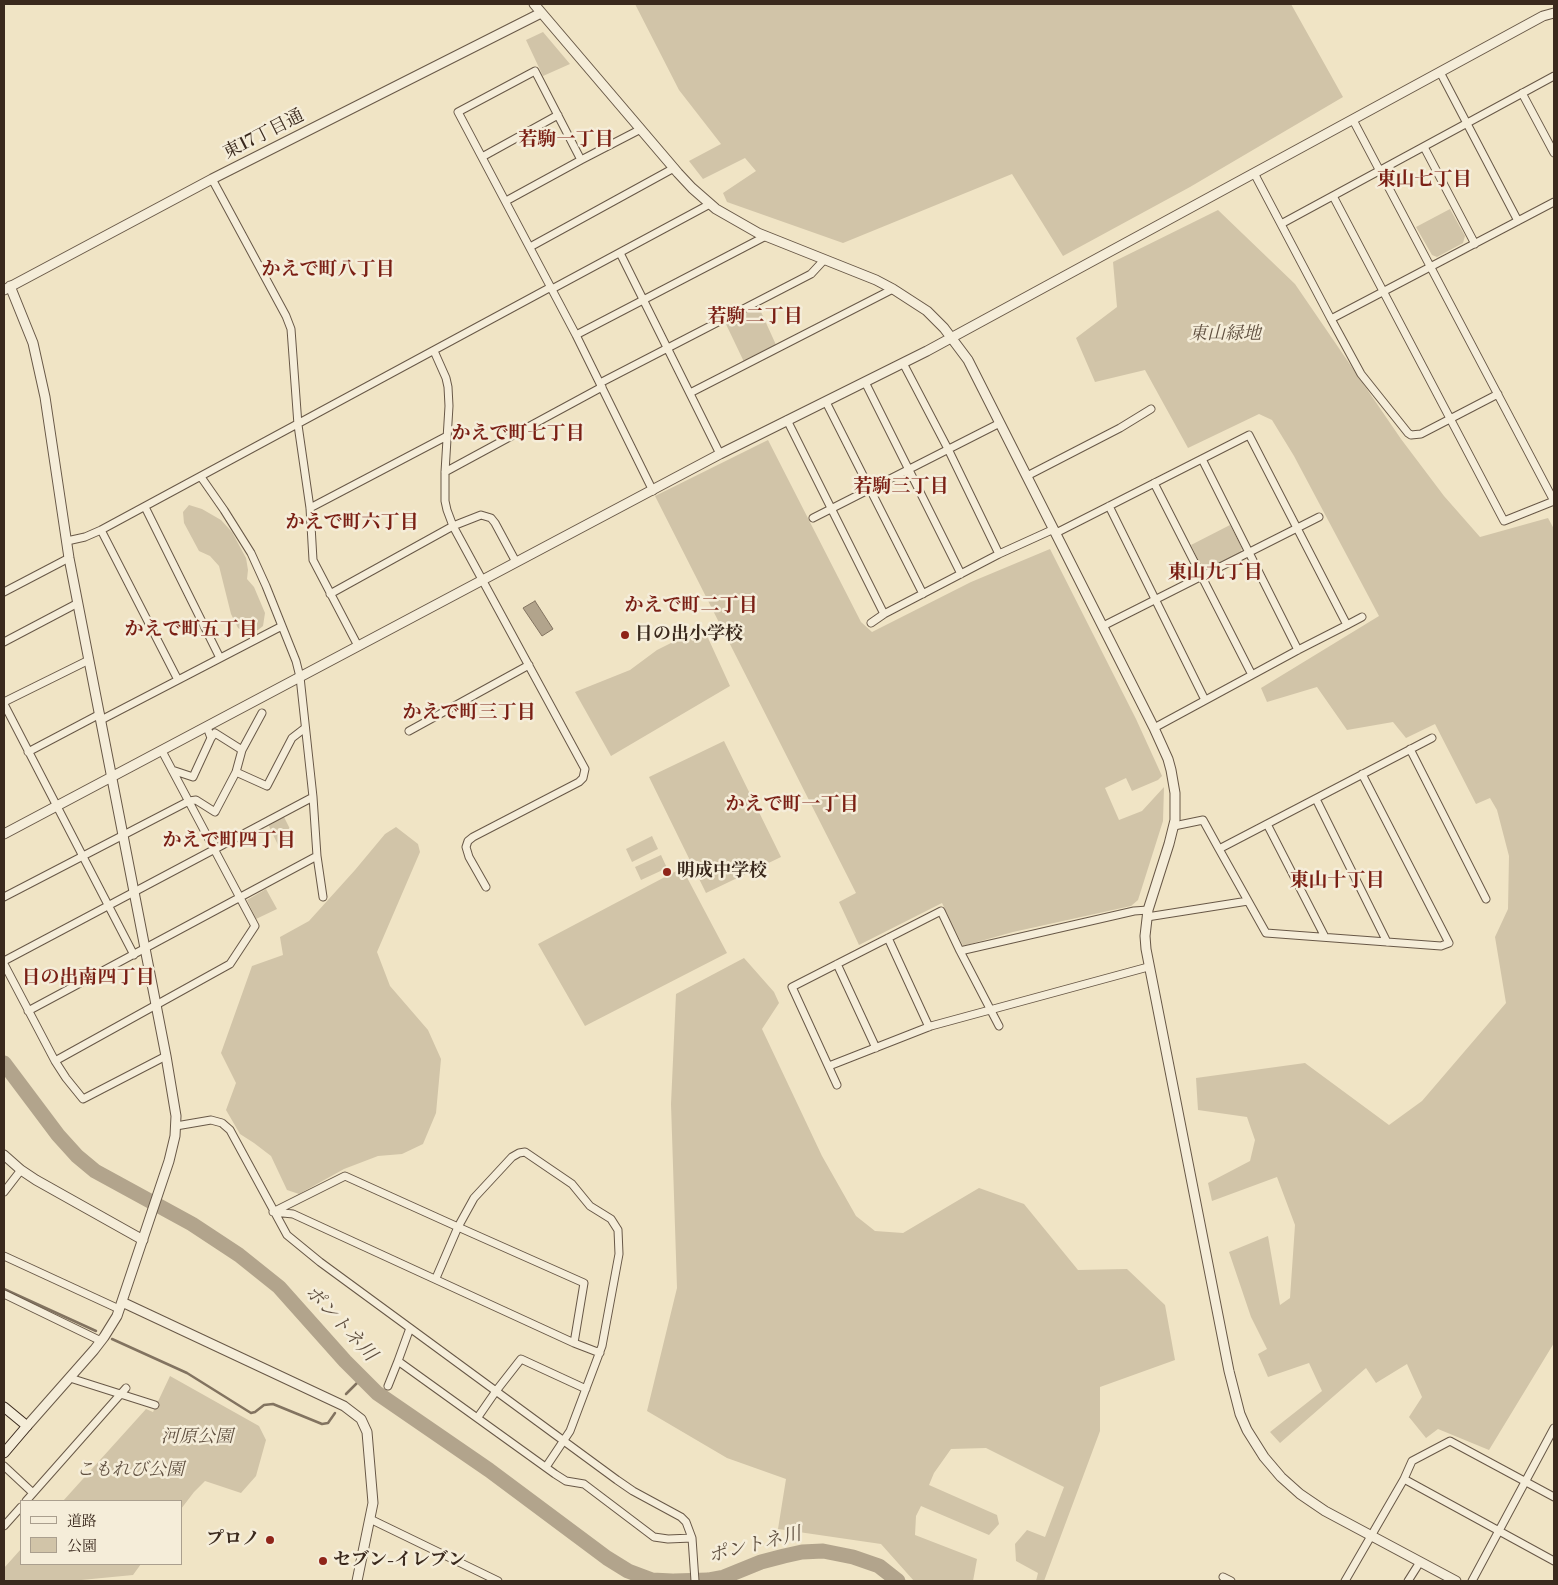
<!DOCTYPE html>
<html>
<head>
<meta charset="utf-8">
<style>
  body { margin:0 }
  #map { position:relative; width:1558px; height:1585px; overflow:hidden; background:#f0e4c5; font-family:"Libre Bodoni","Noto Serif JP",serif }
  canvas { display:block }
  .frame { position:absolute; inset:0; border:5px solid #3a291d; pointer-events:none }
  .legend { position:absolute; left:20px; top:1500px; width:162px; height:65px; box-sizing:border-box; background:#f5edd9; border:1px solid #aa9f8e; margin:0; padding:6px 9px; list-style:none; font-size:15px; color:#3a291d }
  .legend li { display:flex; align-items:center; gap:10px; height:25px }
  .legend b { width:25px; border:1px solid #aa9f8e }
</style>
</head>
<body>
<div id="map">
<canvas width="1558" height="1585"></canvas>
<div class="frame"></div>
<ul class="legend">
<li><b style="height:6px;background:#f5edd9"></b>道路</li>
<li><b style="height:14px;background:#d1c4a8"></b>公園</li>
</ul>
</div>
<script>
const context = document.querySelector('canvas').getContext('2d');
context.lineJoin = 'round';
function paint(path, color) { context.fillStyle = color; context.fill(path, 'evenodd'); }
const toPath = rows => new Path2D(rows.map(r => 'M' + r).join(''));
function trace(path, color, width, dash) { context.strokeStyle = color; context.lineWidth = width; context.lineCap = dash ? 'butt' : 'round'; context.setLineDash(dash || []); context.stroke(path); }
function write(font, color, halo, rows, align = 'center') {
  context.font = font + ' "Libre Bodoni","Noto Serif JP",serif'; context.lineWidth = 5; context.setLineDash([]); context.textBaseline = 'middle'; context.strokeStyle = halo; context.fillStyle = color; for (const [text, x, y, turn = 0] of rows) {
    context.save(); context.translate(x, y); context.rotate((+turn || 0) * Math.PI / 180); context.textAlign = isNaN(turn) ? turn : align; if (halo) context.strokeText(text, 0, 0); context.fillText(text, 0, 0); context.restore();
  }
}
paint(toPath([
  [635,4,1291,4,1343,97,1190,187,1063,256,1012,174,843,243,727,202,723,193,756,171,745,158,703,179,689,161,721,144,679,90],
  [543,32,570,64,543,76,526,40],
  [1450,209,1465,236,1463,243,1437,257,1432,255,1416,227],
  [1218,210,1295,284,1401,439,1444,496,1480,537,1548,518,1554,529,1554,1343,1489,1450,1438,1429,1426,1438,1409,1417,1422,1397,1407,1364,1376,1383,1366,1368,1280,1443,1270,1432,1322,1391,1309,1363,1268,1377,1258,1354,1267,1349,1251,1317,1229,1252,1268,1236,1280,1305,1290,1298,1295,1225,1277,1177,1212,1201,1208,1183,1250,1161,1255,1140,1247,1117,1198,1110,1196,1078,1305,1063,1389,1125,1422,1101,1506,1003,1495,937,1508,909,1509,856,1497,810,1490,798,1476,804,1435,724,1406,738,1393,722,1347,730,1317,687,1267,702,1261,688,1379,616,1294,456,1272,420,1259,414,1188,448,1145,370,1095,382,1076,338,1117,307,1113,262],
  [757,303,777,347,745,364,724,320],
  [768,440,861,622,872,632,971,582,1050,549,1136,719,1162,776,1158,780,1132,791,1126,778,1105,788,1119,820,1142,811,1164,787,1163,821,1138,900,1131,906,1013,932,963,946,942,903,859,945,839,902,856,893,655,496],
  [189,505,202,509,221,520,232,532,246,558,248,570,247,579,254,587,265,613,263,626,258,630,248,634,238,628,231,614,219,566,210,556,199,551,184,523,183,512],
  [1230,525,1242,548,1241,552,1206,569,1202,568,1191,545],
  [703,627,730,686,611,756,575,692,630,670,657,650],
  [724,741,781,857,706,893,649,777],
  [284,817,294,837,278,845,268,824],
  [396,827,418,844,420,852,377,952,390,986,428,1030,441,1059,436,1113,423,1144,402,1154,378,1156,344,1169,299,1194,287,1190,271,1156,254,1143,240,1134,226,1110,236,1083,221,1053,252,966,283,955,280,937,309,921,355,870,385,834],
  [652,836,658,849,632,862,626,849],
  [661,855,667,868,641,880,635,867],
  [682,868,727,953,585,1026,538,944],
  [266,889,277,909,256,919,247,900],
  [744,958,774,992,779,1003,762,1029,822,1156,856,1216,875,1231,903,1233,979,1188,1024,1204,1078,1270,1127,1269,1165,1305,1175,1360,1100,1387,1100,1431,1044,1581,1036,1581,1038,1573,1016,1561,1015,1544,1027,1530,1045,1537,1064,1487,986,1448,951,1449,934,1473,929,1485,997,1515,999,1524,989,1535,921,1506,916,1516,915,1535,977,1559,973,1581,914,1581,881,1544,778,1529,786,1479,727,1458,647,1411,677,1288,671,1104,676,994],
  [170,1376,259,1426,266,1440,256,1476,241,1493,205,1481,194,1492,181,1509,181,1501,63,1501,146,1409,153,1412],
  [21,1549,21,1564,141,1564,133,1575,71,1581,4,1581,4,1568]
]), '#d1c4a8');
const water = toPath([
  [535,601,553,629,542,636,523,608,535,601]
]);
paint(water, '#b2a48c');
trace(water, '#827360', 1);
trace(toPath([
  [4,1289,96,1331],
  [112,1339,187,1373,251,1413,255,1412,264,1405,273,1404,322,1424,328,1423,335,1413],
  [346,1394,362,1378]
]), '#827360', 2.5);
trace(toPath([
  [4,1063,58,1135,77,1156,95,1171,192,1224,239,1255,279,1287,345,1361,377,1393,489,1470,607,1558,628,1571,652,1580,672,1581],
  [674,1581,708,1580,724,1577,761,1562,784,1556,802,1552,823,1551,853,1557,879,1566,898,1581]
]), '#b2a48c', 15);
const minor = toPath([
  [1440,72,1518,221],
  [1522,93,1554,153],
  [641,129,581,160,535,71,458,112,576,335,653,491],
  [1424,147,1475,244],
  [482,157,558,115],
  [1254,173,1331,319,1554,202],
  [212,179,286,316,291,329,298,425,310,508,313,560,358,646],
  [1333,196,1504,521,1554,501,1353,120],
  [506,201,581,160],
  [1281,224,1554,76],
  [530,247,674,168],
  [620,253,720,454],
  [552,289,710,204],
  [1331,319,1361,374,1408,433,1411,435,1421,434,1498,394],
  [576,335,766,236],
  [434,351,446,378,448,387,449,406,445,472,445,501,447,510,453,526,585,769,583,778,579,782,473,837,468,841,466,847,469,857,486,887],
  [903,363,948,449,999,554],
  [865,382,961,574],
  [600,383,811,274,824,260],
  [690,393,893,289],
  [826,402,923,594],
  [787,420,884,614,999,554,1054,529],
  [1202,459,1298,650],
  [445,472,602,387],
  [1027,476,1120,428,1151,409],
  [201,477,224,510,251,553,266,586,296,661,300,677,313,797],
  [1154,483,1252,675],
  [1109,506,1205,700],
  [145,507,220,658],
  [310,508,447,436],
  [813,518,1000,423],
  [101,530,178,680],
  [1056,533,1249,435,1347,625,1298,650,1154,728],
  [67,541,85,537,101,530,551,287],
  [4,592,69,558],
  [330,594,453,526,481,515,491,518,495,523,516,562],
  [871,623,884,614],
  [1347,625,1362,617],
  [1103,626,1319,517],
  [4,642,78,603],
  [4,702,89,660],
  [4,704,134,955],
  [101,720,282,626],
  [409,731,529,665],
  [211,738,215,733,242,750,262,713],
  [1410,749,1486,899],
  [28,752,100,714],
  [172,770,193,777,211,738,207,727],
  [236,772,242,750],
  [1316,799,1387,942],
  [1267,824,1325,937],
  [1174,826,1203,820,1219,849,1432,738],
  [1219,849,1266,933,1441,946,1449,943,1362,774],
  [317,856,323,897],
  [4,897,189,801,196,800,215,812,236,772,267,786,292,738,305,728],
  [1147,917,1248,901],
  [888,938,929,1027],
  [960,951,999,1026],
  [4,961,313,797,317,856,28,1011],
  [4,964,55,1061,66,1078,83,1099,166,1056],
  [837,964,876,1048],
  [55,1061,230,964,255,926,162,751],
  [829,1066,931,1026,1148,967],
  [837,1085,792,987,941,911,960,951,1134,911,1148,910],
  [176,1126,211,1120,222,1123,230,1130,287,1235,320,1262,410,1328,398,1361,555,1474,566,1481,584,1484,654,1537,668,1539,692,1538],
  [4,1192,21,1170],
  [273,1212,345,1176,458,1227,474,1198,512,1157,519,1153,525,1152,572,1184,590,1206,611,1219,618,1230,619,1254,602,1346,570,1431,546,1467],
  [273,1212,293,1214,574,1343,600,1353],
  [4,1256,119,1309],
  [436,1278,458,1227,584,1283,574,1343],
  [4,1294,101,1341],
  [410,1328,617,1480,633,1491,681,1517,686,1522,692,1538,695,1581],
  [70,1378,155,1405],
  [388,1386,398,1361],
  [478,1417,496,1391,521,1359,586,1389],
  [4,1466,33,1493],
  [1404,1479,1412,1461,1450,1441,1554,1497],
  [26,1501,126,1388],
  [370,1519,498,1581],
  [4,1526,21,1507],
  [1223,1577,1231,1581],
  [1345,1581,1404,1479,1554,1561],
  [1408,1581,1420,1562],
  [1472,1581,1554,1428]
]);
const tertiary = toPath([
  [534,4,678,173,692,188,716,209,758,233,876,280,893,289,927,311,944,328,968,360,1154,728,1168,759,1171,770,1175,793,1175,820,1169,844,1148,910,1145,936,1146,949,1229,1371,1240,1414,1247,1430,1264,1457,1281,1477,1300,1494,1325,1511,1456,1581],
  [10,286,33,343,45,397,69,558,166,1056,176,1116,175,1136,169,1161,117,1316,104,1337,94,1350,27,1426],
  [4,290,212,179,541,13],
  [4,834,720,454,927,351,1543,16,1554,13],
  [4,1155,21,1170,36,1180,143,1240],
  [122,1302,344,1406,361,1419,367,1432,373,1503,357,1581]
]);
const secondary = toPath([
  [4,1407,27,1426,4,1453]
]);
trace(minor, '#685847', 9);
trace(tertiary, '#685847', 11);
trace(secondary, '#3a291d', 11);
trace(minor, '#f5edd9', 7);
trace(tertiary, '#f5edd9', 9);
trace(secondary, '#f5edd9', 9);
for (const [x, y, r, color] of [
  [625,635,5,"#8f2418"],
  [667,872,5,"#8f2418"],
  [270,1540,5,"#8f2418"],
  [323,1561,5,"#8f2418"]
]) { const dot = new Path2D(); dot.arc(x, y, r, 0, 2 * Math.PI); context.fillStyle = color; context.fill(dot); trace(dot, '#f5edd9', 2); }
write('18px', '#3a291d', '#f5edd9', [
  ["東17丁目通",264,135,-27]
]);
write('italic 18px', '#605040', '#f5edd9', [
  ["東山緑地",1225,335],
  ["河原公園",197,1438],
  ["こもれび公園",130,1471]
]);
write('bold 18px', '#3a291d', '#f5edd9', [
  ["日の出小学校",635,635],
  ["明成中学校",677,872],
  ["プロノ",260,1540,"right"],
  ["セブン-イレブン",333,1561]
], 'left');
write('bold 19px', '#7a1f14', '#f5edd9', [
  ["若駒一丁目",566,140],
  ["東山七丁目",1424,180],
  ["かえで町八丁目",328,270],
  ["若駒二丁目",755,317],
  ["かえで町七丁目",518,434],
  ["若駒三丁目",901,487],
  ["かえで町六丁目",352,523],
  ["東山九丁目",1215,573],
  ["かえで町二丁目",691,606],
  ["かえで町五丁目",191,630],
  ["かえで町三丁目",469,713],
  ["かえで町一丁目",792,805],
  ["かえで町四丁目",229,841],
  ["東山十丁目",1337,881],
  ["日の出南四丁目",88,978]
]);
write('italic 19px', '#5e4e3e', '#f5edd9', [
  ["ポントネ川",340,1324,47],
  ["ポントネ川",755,1546,-14]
]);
</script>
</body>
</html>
